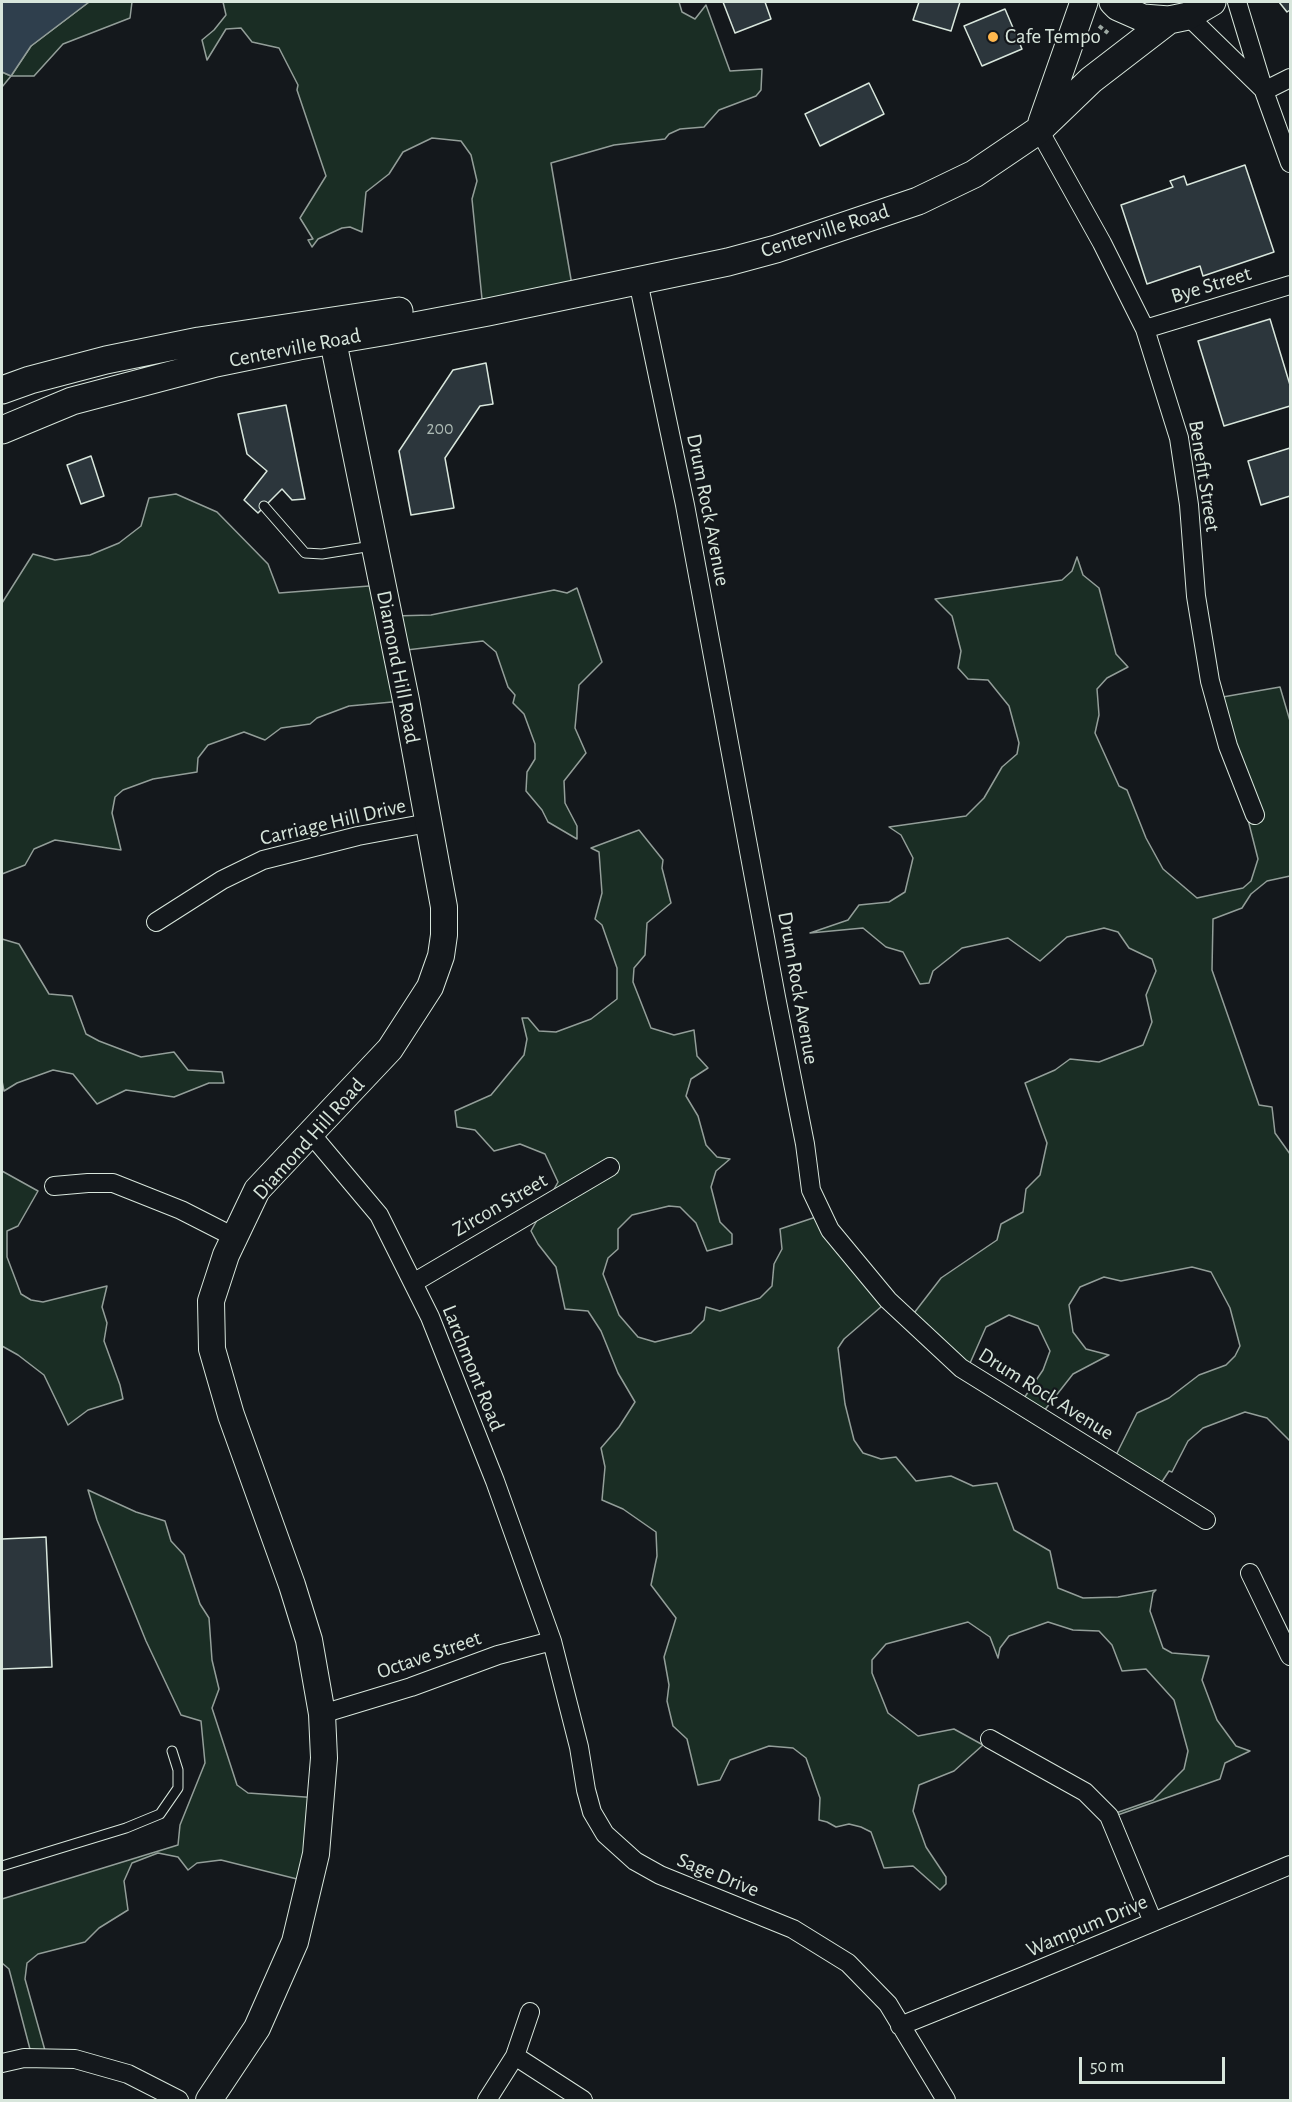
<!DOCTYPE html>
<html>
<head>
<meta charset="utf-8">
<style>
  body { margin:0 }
  #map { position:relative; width:1292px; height:2102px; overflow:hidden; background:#14181c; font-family:"Alegreya Sans",sans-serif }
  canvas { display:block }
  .frame { position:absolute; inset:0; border:3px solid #d8e6dc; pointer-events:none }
  .scale { position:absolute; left:1079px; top:2057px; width:146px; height:27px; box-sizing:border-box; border:3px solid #d8e6dc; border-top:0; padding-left:8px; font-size:18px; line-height:21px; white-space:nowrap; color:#d8e6dc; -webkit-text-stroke:4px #14181c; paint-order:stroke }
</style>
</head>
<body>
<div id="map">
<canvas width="1292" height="2102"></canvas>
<div class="frame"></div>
<div class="scale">50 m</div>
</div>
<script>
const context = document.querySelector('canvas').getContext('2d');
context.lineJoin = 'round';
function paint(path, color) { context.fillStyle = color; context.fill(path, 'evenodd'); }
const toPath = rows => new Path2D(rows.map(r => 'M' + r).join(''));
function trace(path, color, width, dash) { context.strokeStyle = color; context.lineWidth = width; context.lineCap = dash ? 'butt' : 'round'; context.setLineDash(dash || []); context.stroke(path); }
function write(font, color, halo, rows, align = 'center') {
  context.font = font + ' "Alegreya Sans",sans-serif'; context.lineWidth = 4.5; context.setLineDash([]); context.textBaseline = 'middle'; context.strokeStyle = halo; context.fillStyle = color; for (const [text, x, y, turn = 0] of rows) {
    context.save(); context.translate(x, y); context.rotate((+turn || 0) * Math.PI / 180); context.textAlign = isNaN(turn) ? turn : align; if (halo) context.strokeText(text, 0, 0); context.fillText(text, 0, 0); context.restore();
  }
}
const green = toPath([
  [89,2,132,2,130,18,63,44,34,76,11,76,2,87,2,72,11,76,31,46,89,2],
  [223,2,679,2,682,12,695,19,706,5,730,71,762,69,761,90,756,96,719,110,704,127,680,129,669,134,665,139,614,145,551,163,573,291,490,300,482,299,472,199,477,181,471,155,461,141,432,138,403,152,389,174,366,192,362,232,350,227,342,228,318,239,312,247,308,240,313,239,300,218,326,176,297,90,298,85,279,48,252,42,241,28,226,29,207,60,202,40,214,30,226,15,223,2],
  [176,494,217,512,268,564,279,593,382,585,393,616,431,615,554,590,567,593,577,588,602,662,579,685,575,728,586,753,564,781,565,803,577,826,577,839,548,822,542,810,526,791,527,772,535,759,535,744,524,714,513,703,515,695,508,687,496,652,483,641,398,651,403,701,349,706,317,718,310,724,281,728,265,740,244,732,208,745,198,758,197,772,153,779,123,790,115,797,112,813,121,850,55,840,34,849,25,865,2,874,2,603,33,554,55,560,90,555,119,543,141,526,149,498,176,494],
  [1077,557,1083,575,1099,588,1116,654,1128,667,1107,678,1097,689,1099,715,1095,733,1119,786,1127,790,1146,838,1163,869,1197,898,1243,888,1251,881,1258,859,1217,698,1280,687,1290,721,1290,876,1267,881,1251,894,1242,908,1213,919,1212,970,1259,1105,1272,1107,1275,1133,1290,1154,1290,1445,1290,1441,1267,1418,1245,1412,1203,1428,1188,1441,1172,1472,1169,1471,1156,1491,1113,1461,1137,1413,1169,1398,1199,1375,1226,1365,1235,1356,1240,1346,1230,1308,1211,1272,1192,1267,1121,1281,1104,1277,1080,1287,1069,1305,1073,1332,1086,1349,1109,1355,1073,1374,1040,1416,1020,1404,1043,1370,1050,1351,1038,1326,1009,1315,986,1327,967,1370,911,1317,941,1278,997,1240,1001,1224,1023,1212,1026,1189,1040,1175,1047,1143,1025,1083,1055,1070,1070,1059,1099,1062,1143,1045,1152,1022,1146,995,1156,971,1152,959,1129,948,1118,932,1104,928,1067,937,1040,961,1008,938,962,948,933,971,929,983,920,984,903,952,886,947,863,928,810,933,848,920,859,905,889,902,905,892,913,858,901,835,889,827,966,816,984,798,1002,767,1017,754,1019,743,1009,706,988,680,968,679,958,668,961,651,952,616,935,599,1062,580,1072,571,1077,557],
  [639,830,663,860,662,868,671,903,647,923,645,955,634,968,633,982,651,1028,674,1035,694,1030,697,1056,708,1068,691,1079,686,1096,698,1116,706,1145,717,1157,730,1159,716,1171,711,1187,720,1222,732,1234,732,1244,707,1251,696,1223,680,1207,669,1206,632,1215,618,1229,618,1249,608,1258,603,1274,619,1315,638,1337,655,1342,691,1333,704,1320,706,1307,720,1311,760,1298,772,1286,774,1264,782,1249,780,1229,819,1216,889,1300,844,1339,838,1348,845,1404,854,1440,863,1453,881,1459,896,1457,916,1481,951,1476,973,1486,997,1483,1014,1530,1050,1551,1058,1588,1083,1598,1118,1597,1156,1590,1153,1593,1150,1611,1163,1648,1172,1653,1209,1656,1202,1680,1217,1720,1236,1746,1250,1751,1225,1763,1220,1779,1112,1817,1113,1814,1153,1800,1184,1769,1188,1751,1174,1700,1146,1669,1122,1671,1112,1645,1099,1631,1073,1630,1048,1622,1009,1636,1000,1648,998,1658,990,1637,968,1622,886,1644,872,1660,872,1673,888,1713,918,1736,954,1729,983,1745,954,1771,919,1785,913,1811,926,1847,946,1877,946,1884,940,1890,913,1866,884,1868,871,1832,861,1827,849,1824,836,1827,827,1822,819,1820,820,1798,806,1758,793,1748,769,1746,730,1760,720,1780,698,1785,687,1739,673,1726,667,1701,669,1685,664,1657,676,1618,651,1585,657,1556,656,1532,623,1509,602,1500,605,1467,601,1448,619,1427,635,1402,618,1373,601,1331,588,1311,565,1309,556,1267,538,1244,531,1231,558,1182,545,1154,520,1144,494,1151,475,1130,457,1127,455,1111,491,1095,524,1055,527,1039,522,1018,528,1018,539,1031,556,1032,591,1019,617,999,617,968,602,925,595,919,602,893,599,852,591,848,639,830],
  [2,939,19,944,49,994,72,996,86,1034,99,1041,141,1057,174,1052,188,1070,222,1072,224,1083,209,1083,174,1097,126,1090,97,1104,73,1074,53,1070,17,1083,4,1091,2,1081,2,939],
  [2,1171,38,1191,18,1226,7,1231,7,1257,21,1294,31,1300,43,1302,107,1286,102,1307,107,1323,104,1341,120,1385,123,1399,88,1410,68,1425,44,1375,18,1355,2,1346,2,1171],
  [88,1490,136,1512,165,1521,171,1541,184,1555,200,1604,209,1618,212,1660,219,1689,212,1708,237,1785,248,1793,319,1798,305,1881,221,1860,197,1863,188,1870,178,1857,158,1853,132,1863,124,1881,128,1910,99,1928,85,1942,38,1954,27,1963,25,1979,46,2054,31,2053,9,1969,2,1963,2,1899,178,1845,180,1825,205,1763,201,1721,181,1715,146,1641,97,1520,88,1490]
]);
paint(green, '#1a2d24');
trace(green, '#939e99', 1.5);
const water = toPath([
  [2,2,89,2,31,46,11,76,2,72,2,2]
]);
paint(water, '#2f3f4d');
trace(water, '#939e99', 1.5);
const building = toPath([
  [723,2,765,2,771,19,735,33,723,2],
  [919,2,960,2,951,31,913,20,919,2],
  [1279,2,1290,2,1290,10,1287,12,1279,2],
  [1005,9,1022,49,982,66,964,26,1005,9],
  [869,83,884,114,820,146,805,114,869,83],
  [1245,165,1274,252,1203,276,1200,266,1147,284,1121,205,1173,187,1170,181,1184,176,1187,185,1245,165],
  [1270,319,1290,385,1290,406,1224,426,1198,341,1270,319],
  [486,363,493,404,480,406,445,458,454,508,411,515,399,451,453,370,486,363],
  [286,405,305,499,292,500,282,489,258,513,244,500,267,471,247,454,238,414,286,405],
  [1290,448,1290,496,1261,505,1248,461,1290,448],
  [91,456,104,496,81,504,67,465,91,456],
  [46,1537,52,1667,2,1669,2,1539,46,1537]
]);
paint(building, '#2c363c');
trace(building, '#d8e6dc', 1.5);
const lane = toPath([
  [264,506,305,553,322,554,372,546],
  [2,1866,126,1828,160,1814,178,1788,178,1770,172,1751]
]);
const street = toPath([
  [1237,2,1264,91,1290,163],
  [1188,16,1262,88],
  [1264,91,1290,78],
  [1039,130,1102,243,1145,329,1179,438,1189,505,1196,596,1210,681,1228,746,1255,815],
  [638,281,685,505,776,997,805,1144,811,1190,830,1230,888,1300,961,1368,1206,1520],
  [1145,329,1290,285],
  [156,922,222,880,263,860,358,836,428,823],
  [311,1134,379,1215,430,1317,495,1481,552,1641,579,1747,586,1790,592,1812,605,1834,635,1861,660,1875,793,1929,848,1963,888,2004,946,2100],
  [54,1186,88,1183,113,1183,181,1210,234,1237],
  [413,1283,610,1167],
  [1250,1573,1290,1656],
  [322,1714,411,1687,498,1655,552,1641],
  [990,1739,1085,1792,1109,1816,1153,1922],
  [900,2026,1026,1975,1290,1865],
  [515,2056,583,2100],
  [2,2063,24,2058,75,2059,128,2074,179,2100],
  [487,2100,515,2056,530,2012]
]);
const secondary = toPath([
  [209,2100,257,2028,295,1942,316,1854,324,1758,322,1714,309,1640,292,1585,231,1415,212,1349,211,1301,226,1255,257,1190,390,1049,430,987,441,956,444,935,444,907,406,700,333,341]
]);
const primary = toPath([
  [1113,2,1118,7,1143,18,1169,20,1188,16,1212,2],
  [1042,122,1084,2],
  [2,390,30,380,106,360,199,341,399,311],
  [2,430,72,401,216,363,299,346,388,331,488,312,728,262,776,249,918,201,974,174,1039,130,1091,80,1169,20]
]);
trace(lane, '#d8e6dc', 11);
trace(street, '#d8e6dc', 20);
trace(secondary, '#d8e6dc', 28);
trace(primary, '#d8e6dc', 29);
trace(toPath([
  [1099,26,1108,33]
]), '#9da8a2', 4, [4.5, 3]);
trace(lane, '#14181c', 9);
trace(street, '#14181c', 18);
trace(secondary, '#14181c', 26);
trace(primary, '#14181c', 27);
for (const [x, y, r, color] of [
  [993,37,6,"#ffb74d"]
]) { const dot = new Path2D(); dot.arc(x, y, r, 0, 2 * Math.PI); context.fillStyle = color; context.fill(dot); trace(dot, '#14181c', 2); }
write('18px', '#adbab4', null, [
  ["200",440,429]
]);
write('21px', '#d8e6dc', '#14181c', [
  ["Cafe Tempo",1005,37]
], 'left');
write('21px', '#d8e6dc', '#14181c', [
  ["Centerville Road",825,231,-18],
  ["Bye Street",1211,285,-17],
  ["Centerville Road",295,348,-11],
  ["Benefit Street",1204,476,81],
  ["Drum Rock Avenue",708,510,79],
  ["Diamond Hill Road",398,667,79],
  ["Carriage Hill Drive",333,822,-13],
  ["Drum Rock Avenue",798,988,80],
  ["Diamond Hill Road",309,1139,-48],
  ["Zircon Street",500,1205,-30],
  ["Larchmont Road",473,1368,68],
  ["Drum Rock Avenue",1046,1394,32],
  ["Octave Street",429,1655,-19],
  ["Sage Drive",718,1875,22],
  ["Wampum Drive",1087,1926,-23]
]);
</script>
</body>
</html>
